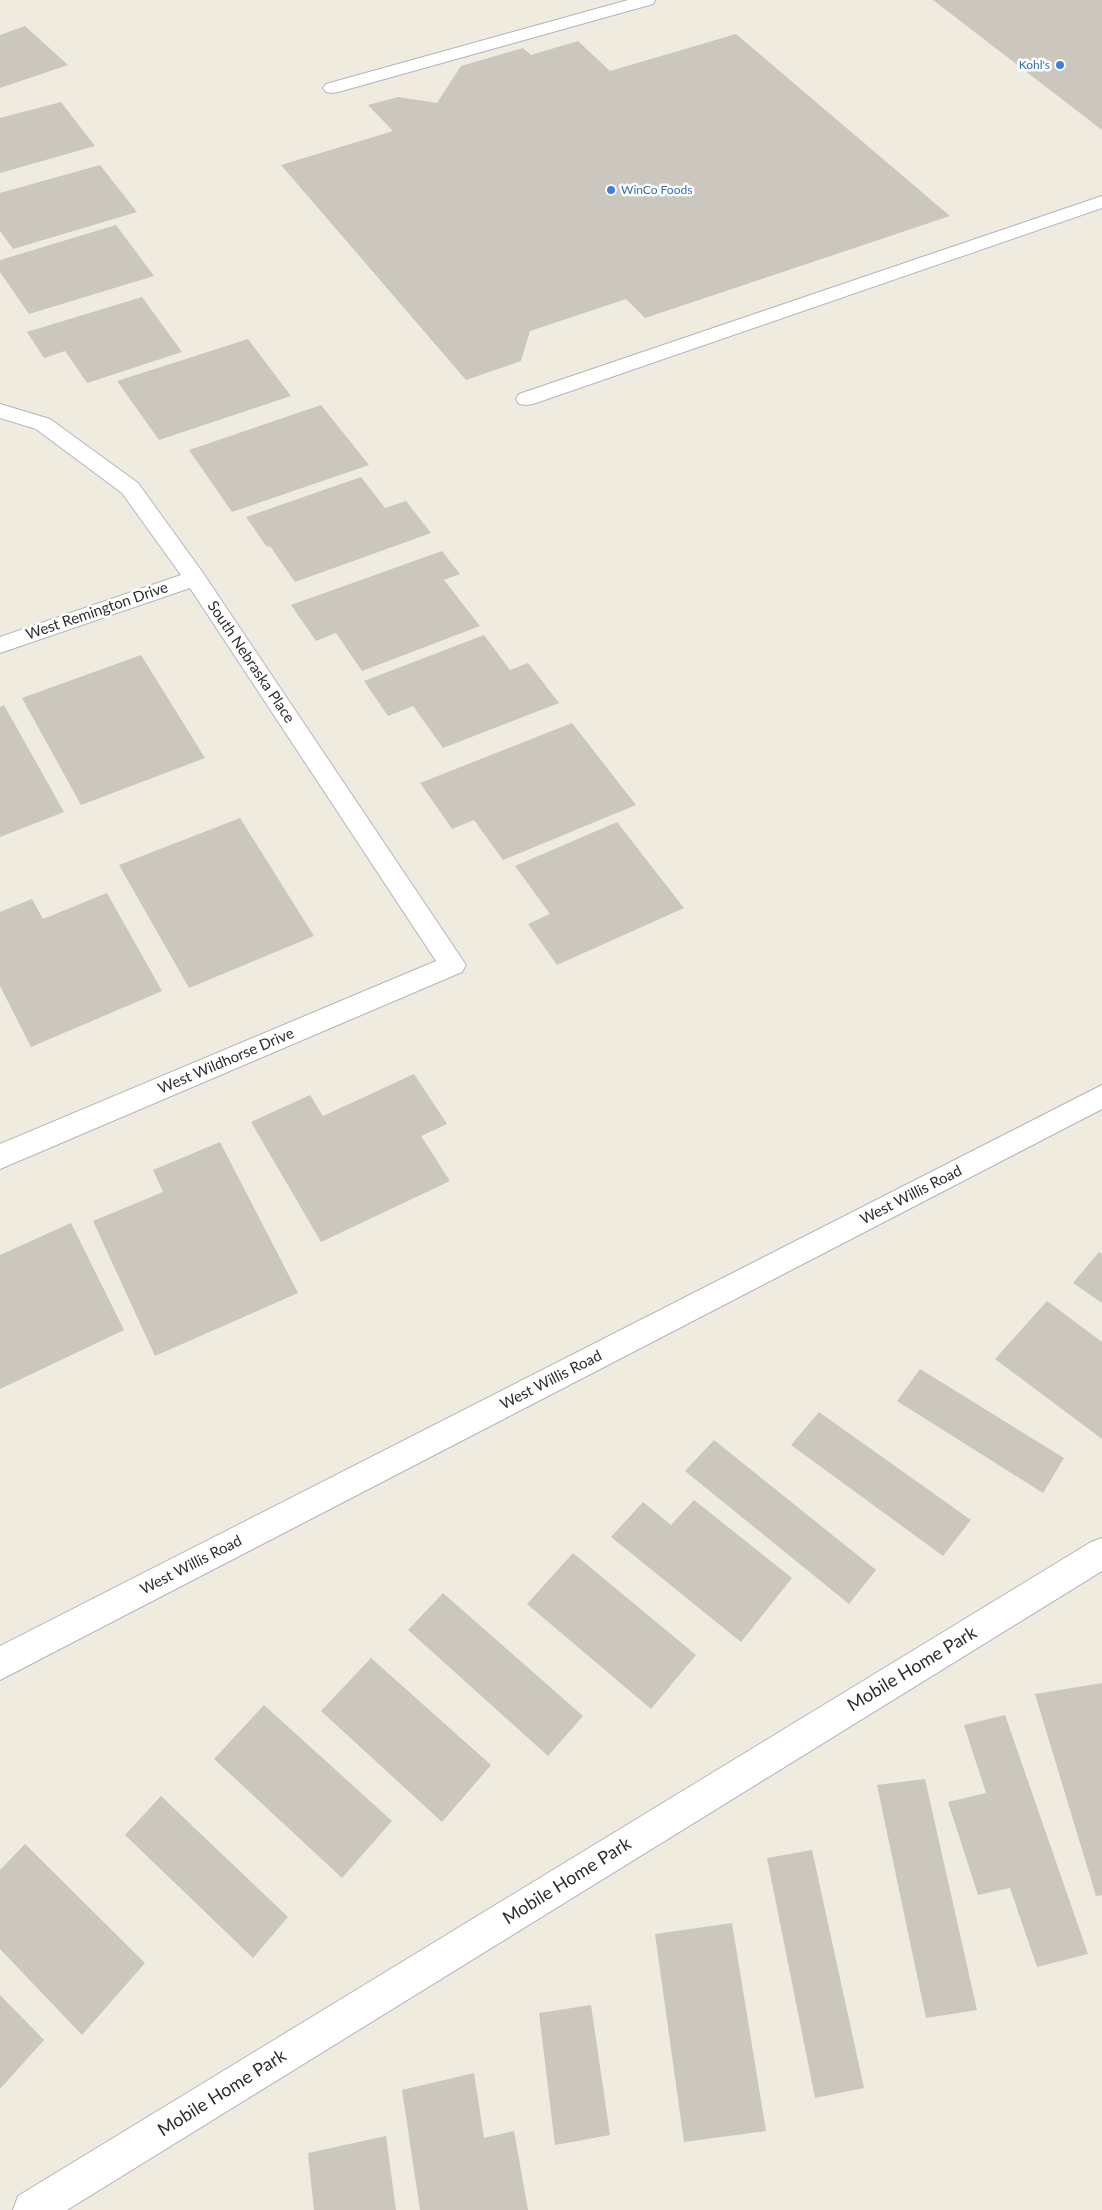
<!DOCTYPE html>
<html>
<head>
<meta charset="utf-8">
<style>
  body { margin:0 }
  canvas { display:block; background:#efebdf }
</style>
</head>
<body>
<canvas width="1102" height="2210"></canvas>
<script>
const context = document.querySelector('canvas').getContext('2d');
context.lineJoin = 'round';
function paint(path, color) { context.fillStyle = color; context.fill(path, 'evenodd'); }
const toPath = rows => new Path2D(rows.map(r => 'M' + r).join(''));
function trace(path, color, width, dash) { context.strokeStyle = color; context.lineWidth = width; context.lineCap = dash ? 'butt' : 'round'; context.setLineDash(dash || []); context.stroke(path); }
function write(font, color, halo, rows, align = 'center') {
  context.font = font + ' Lato,sans-serif'; context.lineWidth = 5; context.setLineDash([]); context.textBaseline = 'middle'; context.strokeStyle = halo; context.fillStyle = color; for (const [text, x, y, turn = 0] of rows) {
    context.save(); context.translate(x, y); context.rotate((+turn || 0) * Math.PI / 180); context.textAlign = isNaN(turn) ? turn : align; if (halo) context.strokeText(text, 0, 0); context.fillText(text, 0, 0); context.restore();
  }
}
paint(toPath([
  [933,0,1102,0,1102,130],
  [25,26,68,65,0,88,0,35],
  [736,34,950,216,645,318,626,299,530,331,521,361,466,380,281,165,393,131,368,105,398,97,437,103,461,66,523,48,531,55,578,41,610,71],
  [61,102,95,146,0,173,0,118],
  [100,165,137,212,13,249,0,231,0,193],
  [116,225,154,276,29,314,0,272,0,260],
  [142,297,182,352,87,383,65,351,44,358,27,332],
  [248,339,291,396,159,440,117,381],
  [321,405,369,465,232,512,189,450],
  [361,477,385,508,406,501,431,533,295,582,270,546,267,547,246,517],
  [442,551,460,574,444,580,480,626,362,671,336,633,316,641,291,605],
  [484,635,510,670,528,663,559,703,443,748,413,706,388,716,364,681],
  [141,655,205,758,81,805,22,698],
  [4,705,64,812,0,837,0,707],
  [572,723,636,805,503,860,474,820,452,829,420,783],
  [240,818,314,936,189,988,119,865],
  [617,822,684,908,557,965,528,924,550,914,515,866],
  [107,893,162,991,31,1047,0,986,0,912,32,899,43,919],
  [414,1074,447,1124,421,1136,450,1181,321,1242,251,1122,310,1095,323,1116],
  [220,1142,298,1293,155,1356,93,1221,163,1192,153,1170],
  [71,1223,124,1330,0,1389,0,1255],
  [1099,1252,1102,1254,1102,1303,1073,1283],
  [1047,1301,1102,1342,1102,1439,995,1359],
  [920,1369,1064,1458,1043,1493,897,1401],
  [819,1412,971,1520,943,1556,791,1445],
  [714,1440,876,1570,849,1604,685,1471],
  [694,1500,792,1578,741,1642,611,1537,643,1502,671,1525],
  [573,1553,696,1655,651,1709,527,1604],
  [443,1593,583,1716,548,1756,408,1630],
  [371,1658,491,1765,442,1822,321,1711],
  [1102,1683,1102,1895,1096,1896,1035,1694],
  [264,1705,392,1821,342,1878,214,1759],
  [1005,1715,1088,1954,1037,1967,1010,1888,978,1895,948,1802,986,1793,964,1725],
  [925,1779,977,2010,926,2018,877,1785],
  [161,1796,288,1917,253,1958,125,1835],
  [25,1844,145,1963,82,2035,0,1949,0,1870],
  [812,1850,864,2088,815,2098,767,1858],
  [732,1923,766,2131,684,2142,655,1934],
  [0,1995,44,2040,0,2089],
  [591,2005,610,2135,555,2145,539,2013],
  [474,2073,484,2138,514,2131,528,2210,420,2210,402,2090],
  [386,2136,396,2210,314,2210,308,2153]
]), '#cbc7be');
const lane = toPath([
  [628,0,655,0,653,4,338,92,332,93,326,92,323,88,326,84,628,0],
  [1102,196,1102,208,533,404,526,405,519,404,516,399,519,394,1102,196]
]);
const street = toPath([
  [0,404,50,419,138,483,203,573,466,965,462,972,0,1169,0,1144,436,961,190,588,0,653,0,637,181,575,122,493,36,429,0,418,0,404],
  [1102,1538,1102,1571,67,2210,13,2210,18,2196,1091,1542,1102,1538]
]);
const secondary = toPath([
  [1102,1085,1102,1109,0,1680,0,1646,1102,1085]
]);
trace(lane, '#b3b3c1', 2);
trace(street, '#b3b3c1', 2);
trace(secondary, '#b3b3c1', 2);
paint(lane, '#fff');
paint(street, '#fff');
paint(secondary, '#fff');
for (const [x, y, r, color] of [
  [1060,65,5,"#3f7fe0"],
  [611,190,5,"#3f7fe0"]
]) { const dot = new Path2D(); dot.arc(x, y, r, 0, 2 * Math.PI); context.fillStyle = color; context.fill(dot); trace(dot, '#fff', 2); }
write('12px', '#366cbe', '#fff', [
  ["Kohl's",1050,65],
  ["WinCo Foods",621,190,"left"]
], 'right');
write('15px', '#2d2d2d', '#fff', [
  ["West Remington Drive",97,611,-19],
  ["South Nebraska Place",251,662,56],
  ["West Wildhorse Drive",226,1061,-23],
  ["West Willis Road",911,1195,-27],
  ["West Willis Road",551,1380,-27],
  ["West Willis Road",191,1565,-27]
]);
write('18px', '#2d2d2d', '#fff', [
  ["Mobile Home Park",912,1669,-31],
  ["Mobile Home Park",567,1881,-32],
  ["Mobile Home Park",222,2093,-32]
]);
</script>
</body>
</html>
